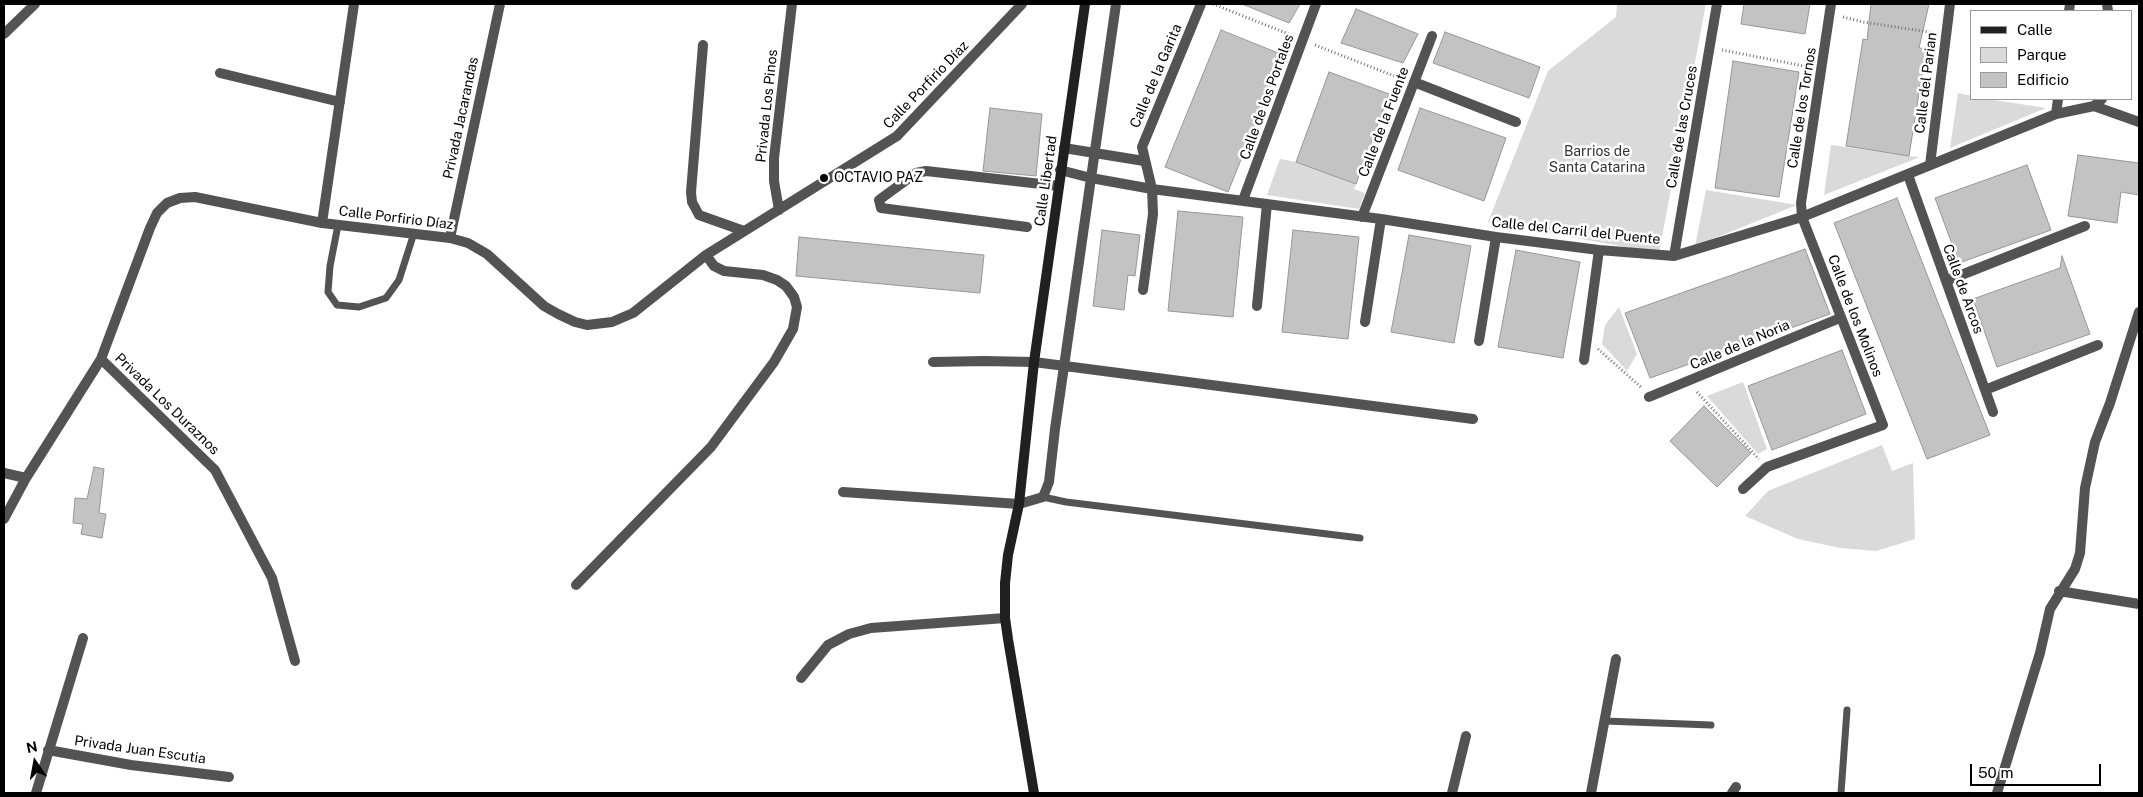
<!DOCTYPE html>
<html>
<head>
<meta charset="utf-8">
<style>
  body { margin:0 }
  #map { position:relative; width:2143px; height:797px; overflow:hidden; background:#fff; font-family:"Public Sans",sans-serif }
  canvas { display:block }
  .frame { position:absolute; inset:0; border:5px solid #000; pointer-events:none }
  .legend { position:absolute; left:1970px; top:10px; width:162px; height:90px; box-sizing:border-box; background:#fff; border:1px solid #999; margin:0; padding:6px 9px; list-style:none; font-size:15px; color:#000 }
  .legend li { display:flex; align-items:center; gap:10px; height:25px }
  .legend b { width:25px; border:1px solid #999 }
  .north { position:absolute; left:10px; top:737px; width:50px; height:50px; -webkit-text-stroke:4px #fff; paint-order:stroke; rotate:348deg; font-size:14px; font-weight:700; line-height:20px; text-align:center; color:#000 }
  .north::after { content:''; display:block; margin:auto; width:18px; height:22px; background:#000; clip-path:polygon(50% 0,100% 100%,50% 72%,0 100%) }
  .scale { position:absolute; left:1970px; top:764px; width:131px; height:22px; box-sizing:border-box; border:2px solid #000; border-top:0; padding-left:6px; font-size:15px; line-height:18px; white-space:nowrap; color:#000; -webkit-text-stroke:4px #fff; paint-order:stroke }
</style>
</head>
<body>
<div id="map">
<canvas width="2143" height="797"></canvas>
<div class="frame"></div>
<ul class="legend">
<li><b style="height:6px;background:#202020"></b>Calle</li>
<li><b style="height:14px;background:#dadada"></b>Parque</li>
<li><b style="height:14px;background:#c3c3c3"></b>Edificio</li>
</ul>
<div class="north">N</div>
<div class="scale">50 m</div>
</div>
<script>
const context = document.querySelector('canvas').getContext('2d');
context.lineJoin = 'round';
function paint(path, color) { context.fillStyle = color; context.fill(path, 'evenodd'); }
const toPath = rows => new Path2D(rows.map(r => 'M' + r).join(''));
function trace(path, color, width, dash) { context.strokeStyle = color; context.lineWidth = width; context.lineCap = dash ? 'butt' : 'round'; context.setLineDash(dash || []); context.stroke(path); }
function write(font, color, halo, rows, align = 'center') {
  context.font = font + ' "Public Sans",sans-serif'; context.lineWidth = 5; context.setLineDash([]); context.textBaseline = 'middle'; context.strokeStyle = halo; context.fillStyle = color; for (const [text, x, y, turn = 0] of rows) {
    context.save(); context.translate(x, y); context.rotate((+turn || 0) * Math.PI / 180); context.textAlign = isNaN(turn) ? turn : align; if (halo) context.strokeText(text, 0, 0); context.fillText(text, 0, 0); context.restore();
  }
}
paint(toPath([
  [1617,4,1706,4,1659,253,1488,222,1548,71,1616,17],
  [1958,93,1972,96,1972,99,1988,99,2046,108,1950,148],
  [1831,145,1909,156,1920,157,1824,195],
  [1280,159,1296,162,1356,184,1354,189,1365,193,1359,209,1267,195],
  [1706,190,1797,205,1695,246],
  [1619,307,1637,354,1627,371,1602,344,1605,325],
  [1743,382,1767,449,1758,454,1707,396],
  [1882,445,1892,471,1913,463,1915,539,1876,551,1840,548,1798,539,1745,516,1768,491]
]), '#dadada');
const building = toPath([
  [1242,4,1300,4,1289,23,1242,4],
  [1744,4,1810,4,1805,34,1741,24,1744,4],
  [1871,4,1929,4,1919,48,1926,49,1909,156,1846,146,1863,39,1867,40,1871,4],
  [1356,9,1418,34,1403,63,1341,43,1356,9],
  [1221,30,1283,55,1228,192,1165,167,1221,30],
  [1445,32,1540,67,1529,98,1433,63,1445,32],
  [1733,61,1799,72,1779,197,1715,188,1733,61],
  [1329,72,1389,94,1356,184,1296,162,1329,72],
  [990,108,1042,114,1036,176,983,171,990,108],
  [1420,108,1506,138,1484,201,1398,170,1420,108],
  [2078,155,2139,163,2139,195,2121,192,2117,223,2068,216,2078,155],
  [2027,165,2051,230,1959,263,1935,198,2027,165],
  [1897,198,1990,435,1927,459,1834,223,1897,198],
  [1178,211,1243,217,1233,317,1168,311,1178,211],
  [1102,230,1140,235,1135,276,1128,275,1124,310,1093,306,1102,230],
  [1293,230,1359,237,1348,339,1282,332,1293,230],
  [1409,235,1471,246,1454,343,1391,332,1409,235],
  [799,237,984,255,980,293,796,276,799,237],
  [1805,249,1830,314,1650,378,1625,313,1805,249],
  [1516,250,1580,262,1563,358,1498,347,1516,250],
  [2062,256,2090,334,1997,367,1973,299,2060,268,2062,256],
  [1842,350,1866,414,1772,450,1748,386,1842,350],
  [1704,406,1751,453,1717,487,1670,441,1704,406],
  [94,467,104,469,99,513,106,514,102,538,81,534,83,524,73,523,75,498,87,499,94,467]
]);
paint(building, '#c3c3c3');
trace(building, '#979797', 1);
trace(toPath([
  [1213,4,1291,35],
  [1843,17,1863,22,1935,33],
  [1315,45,1402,79],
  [1722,50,1809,67],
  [1598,349,1642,388],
  [1697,392,1759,459]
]), '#757575', 3, [1, 2.5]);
trace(toPath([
  [338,225,330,266,328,292,337,305,359,307,386,298,399,280,414,233],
  [1043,497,1066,502,1360,538],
  [1605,721,1711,725],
  [1841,793,1847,710]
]), '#535353', 7);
trace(toPath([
  [2107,4,2108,11],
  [2069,11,2070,4],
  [4,34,35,4],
  [703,45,691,192,692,202,699,215,744,231],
  [220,73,340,102],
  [1414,82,1516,122],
  [2094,106,2139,122],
  [2056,114,2058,99],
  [1064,148,1144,161],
  [1930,165,1950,4],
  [1060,170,1091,178,1152,189,1381,219,1496,237,1599,250,1674,256,1802,217,2056,114,2094,106,2102,99],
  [1908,175,1993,412],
  [1243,200,1316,4],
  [779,210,774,181,774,158,792,4],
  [1362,217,1432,36],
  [322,223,354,4],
  [1027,227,881,208,879,200,916,173,926,171,1059,186],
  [450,238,500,4],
  [1674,256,1717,4],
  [1946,281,2085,226],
  [1143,290,1153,214,1152,189,1142,147,1201,4],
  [1257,306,1267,204],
  [1365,322,1381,219],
  [1479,341,1496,237],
  [101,359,215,470,272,578,295,661],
  [1584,360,1599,250],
  [933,362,984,361,1034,362,1473,419],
  [1985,390,2098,345],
  [1649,397,1840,318],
  [4,473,26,478],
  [1743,489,1767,467,1883,425,1802,217,1801,203,1831,4],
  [843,492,1019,504,1043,497,1049,482,1055,429,1116,4],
  [4,519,26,478,101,359,150,228,157,213,167,203,180,198,195,197,322,223,450,238,468,243,487,254,544,306,558,314,575,322,587,325,612,322,633,313,706,255,897,136,1022,4],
  [576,585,711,447,774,362,793,329,797,307,794,297,786,286,777,280,763,275,724,271,714,266,706,255],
  [2059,591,2139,604],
  [801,678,828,645,849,634,871,628,1005,618],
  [48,750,131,765,229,777],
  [36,793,83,638],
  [1452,793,1466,736],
  [1591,793,1616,659],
  [1732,793,1736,787],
  [1997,793,2040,653,2050,609,2075,569,2080,553,2085,488,2095,442,2110,403,2139,312]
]), '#535353', 10);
trace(toPath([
  [1034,793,1008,639,1005,618,1005,583,1008,555,1019,504,1034,362,1085,4]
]), '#202020', 10);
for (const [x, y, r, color] of [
  [824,178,5,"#000"]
]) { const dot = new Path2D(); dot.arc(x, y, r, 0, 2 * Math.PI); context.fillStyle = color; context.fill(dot); trace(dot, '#fff', 2); }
write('14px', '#000', '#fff', [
  ["Calle de la Garita",1156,76,-67],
  ["Calle del Parian",1926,83,-83],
  ["Calle Porfirio Díaz",926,85,-46],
  ["Calle de los Portales",1267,97,-70],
  ["Privada Los Pinos",767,106,-84],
  ["Calle de los Tornos",1802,108,-81],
  ["Privada Jacarandas",461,118,-78],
  ["Calle de la Fuente",1384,122,-69],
  ["Calle de las Cruces",1682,127,-80],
  ["Calle Libertad",1046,181,-82],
  ["Calle Porfirio Díaz",396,218,7],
  ["Calle del Carril del Puente",1576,231,6],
  ["Calle de Arcos",1963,289,70],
  ["Calle de los Molinos",1855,316,69],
  ["Calle de la Noria",1740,345,-23],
  ["Privada Los Duraznos",167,404,44],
  ["Privada Juan Escutia",140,750,8]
]);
write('14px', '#313131', '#fff', [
  ["Barrios de",1597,152],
  ["Santa Catarina",1597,168]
]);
write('14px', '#000', '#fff', [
  ["OCTAVIO PAZ",834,178]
], 'left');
</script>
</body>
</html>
